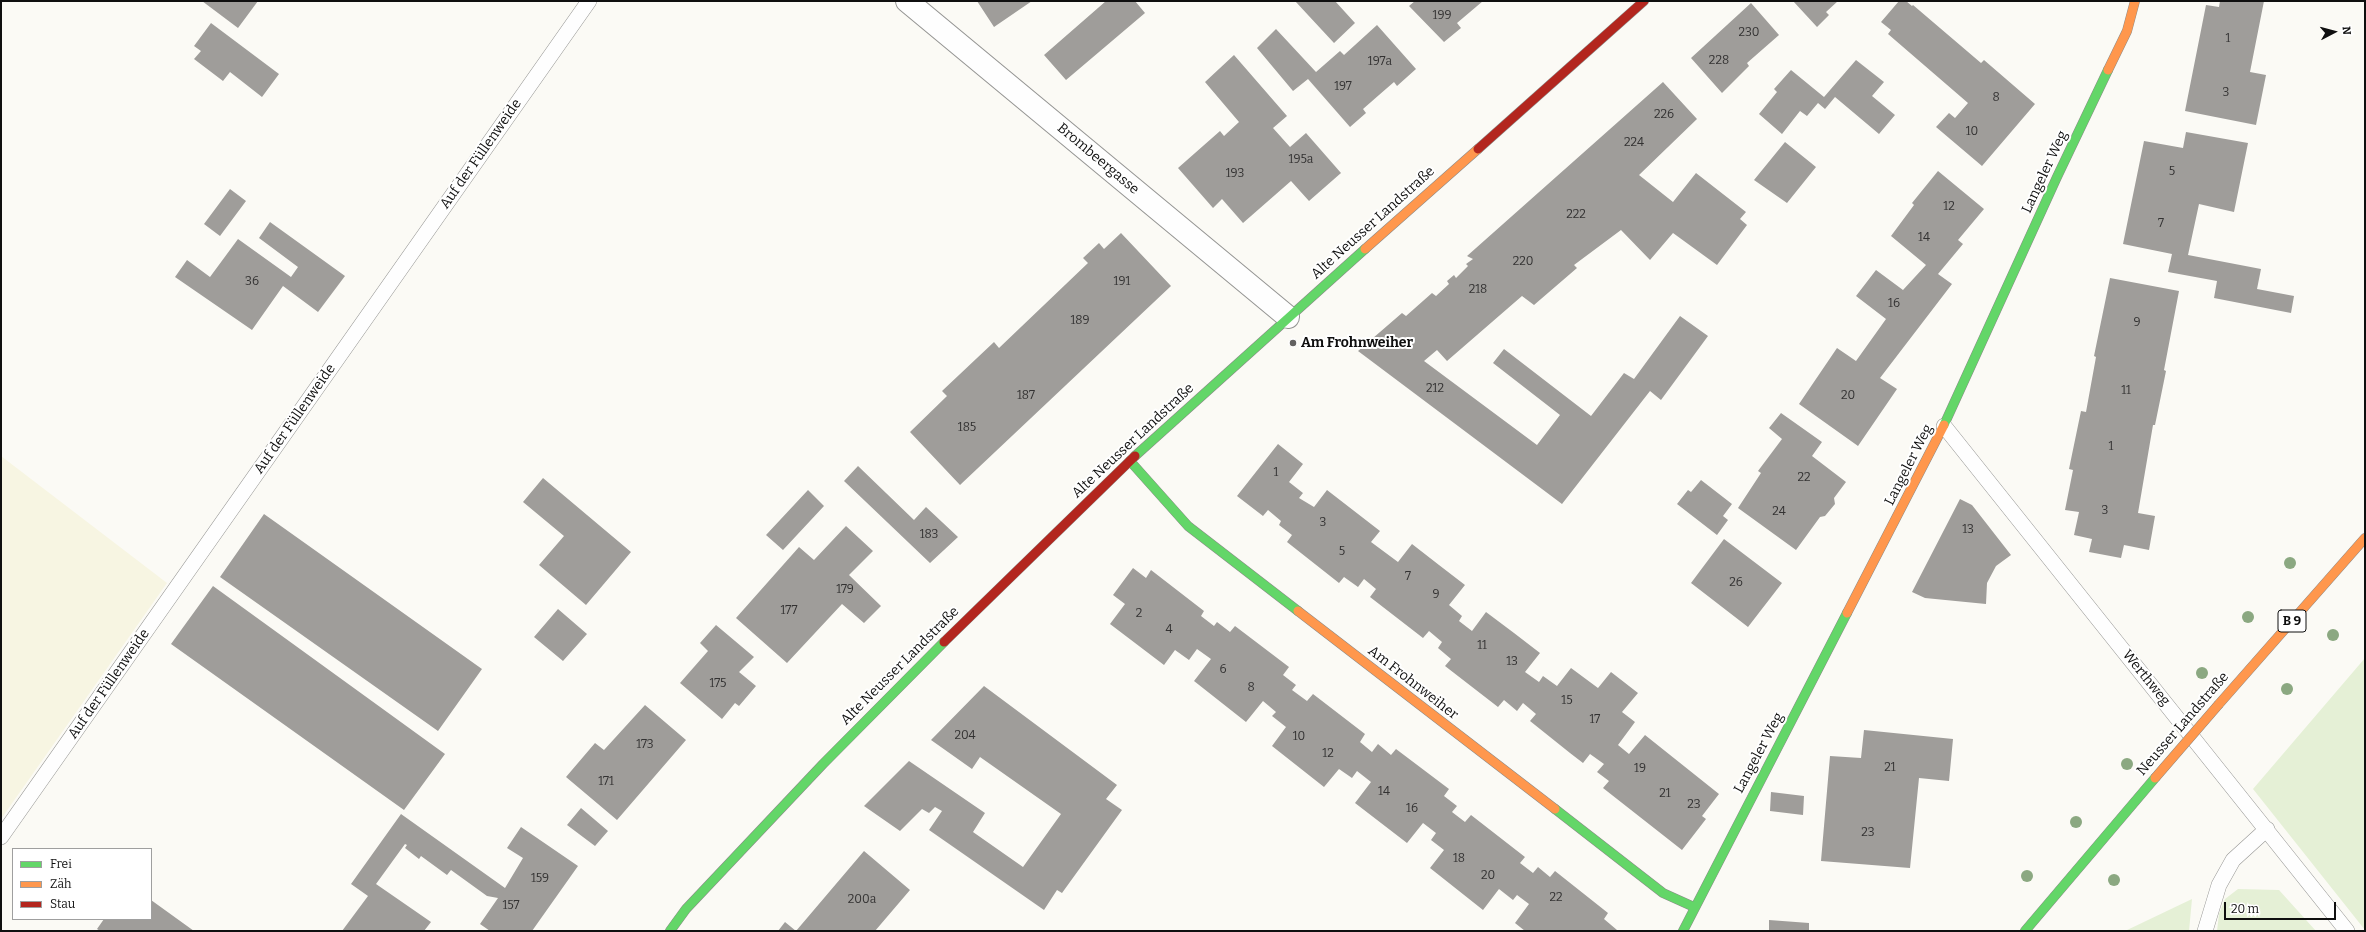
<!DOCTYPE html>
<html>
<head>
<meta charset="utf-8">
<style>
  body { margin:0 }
  #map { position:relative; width:2366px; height:932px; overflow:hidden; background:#fbfaf5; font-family:Bitter,serif }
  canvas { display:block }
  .frame { position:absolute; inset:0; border:2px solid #0f0f0f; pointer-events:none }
  .legend { position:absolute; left:12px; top:848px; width:140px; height:72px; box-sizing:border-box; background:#fff; border:1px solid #9f9f9f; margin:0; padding:5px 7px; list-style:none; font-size:12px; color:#0f0f0f }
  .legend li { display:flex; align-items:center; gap:8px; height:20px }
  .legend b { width:20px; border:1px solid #9f9f9f }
  .north { position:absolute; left:2314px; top:12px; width:40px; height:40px; -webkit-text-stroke:3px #fff; paint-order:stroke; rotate:84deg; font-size:11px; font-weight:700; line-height:16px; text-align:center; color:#0f0f0f }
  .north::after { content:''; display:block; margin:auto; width:14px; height:18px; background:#0f0f0f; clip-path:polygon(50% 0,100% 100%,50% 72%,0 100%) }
  .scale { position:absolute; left:2224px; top:902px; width:112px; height:18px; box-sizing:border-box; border:2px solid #0f0f0f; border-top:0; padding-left:5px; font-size:12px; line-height:14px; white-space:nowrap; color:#0f0f0f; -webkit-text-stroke:3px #fff; paint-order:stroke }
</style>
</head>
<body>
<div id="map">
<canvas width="2366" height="932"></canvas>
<div class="frame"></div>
<ul class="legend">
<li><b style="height:5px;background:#63d668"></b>Frei</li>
<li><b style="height:5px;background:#ff974d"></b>Zäh</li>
<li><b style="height:5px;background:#b3261e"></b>Stau</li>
</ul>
<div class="north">N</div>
<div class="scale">20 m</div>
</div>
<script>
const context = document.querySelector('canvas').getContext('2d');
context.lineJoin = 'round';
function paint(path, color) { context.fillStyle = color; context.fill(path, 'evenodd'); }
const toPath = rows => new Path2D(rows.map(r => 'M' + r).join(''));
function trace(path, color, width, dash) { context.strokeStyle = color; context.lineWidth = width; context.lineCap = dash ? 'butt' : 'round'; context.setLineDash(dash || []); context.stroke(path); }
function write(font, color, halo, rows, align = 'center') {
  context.font = font + ' Bitter,serif'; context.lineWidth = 4; context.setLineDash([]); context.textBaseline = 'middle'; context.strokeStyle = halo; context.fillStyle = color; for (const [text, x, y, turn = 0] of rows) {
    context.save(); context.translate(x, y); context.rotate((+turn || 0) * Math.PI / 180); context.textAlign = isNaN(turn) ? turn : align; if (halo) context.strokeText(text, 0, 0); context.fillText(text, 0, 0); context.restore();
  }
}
paint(toPath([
  [1,456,167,583,1,819]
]), '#f7f5e2');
paint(toPath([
  [2365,658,2365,930,2253,789],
  [2238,889,2279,890,2316,931,2217,931,2219,914,2225,899],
  [2192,899,2189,931,2125,931]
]), '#e5f0d6');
paint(toPath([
  [202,1,258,1,238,28],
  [977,1,1032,1,994,27],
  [1106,1,1135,1,1145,13,1066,80,1044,55],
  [1295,1,1335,1,1355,23,1334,43],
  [1415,1,1483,1,1457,23,1461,28,1444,42,1409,6],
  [1793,1,1838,1,1826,12,1829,15,1817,27],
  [1899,1,1906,1,1912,6,1913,5,1981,63,1984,60,2035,104,1982,166,1936,127,1949,113,1955,118,1968,103,1888,34,1891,30,1881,22],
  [2220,1,2264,1,2250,72,2266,75,2256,125,2185,111,2206,5,2219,7],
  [1751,3,1779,35,1747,63,1749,66,1722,93,1691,58],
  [211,23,279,74,262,97,230,72,223,81,194,59,201,51,194,46],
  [1377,25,1416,69,1397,86,1394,82,1379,95,1363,109,1366,113,1350,127,1308,79,1293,91,1257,48,1276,29,1316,72,1340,51,1344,55],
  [1234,55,1287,116,1273,128,1290,147,1306,133,1341,173,1309,201,1291,181,1243,223,1222,199,1213,208,1178,168,1220,131,1224,136,1239,122,1205,82],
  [1856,60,1884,82,1872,96,1895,115,1879,134,1835,97,1825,109,1818,103,1807,116,1800,111,1782,134,1759,114,1777,92,1774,89,1791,70,1824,97],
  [1663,82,1697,119,1639,175,1673,202,1696,173,1746,212,1740,219,1747,225,1717,265,1673,233,1650,260,1621,230,1574,265,1577,268,1534,305,1522,296,1447,361,1437,350,1424,361,1537,445,1560,415,1493,363,1504,349,1591,416,1624,373,1634,379,1680,316,1708,336,1661,400,1650,391,1562,504,1358,351,1402,313,1406,316,1432,293,1436,296,1449,284,1447,281,1454,275,1456,278,1468,266,1466,264,1473,259,1467,256],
  [2186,132,2248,143,2234,212,2199,204,2188,255,2261,269,2257,289,2294,296,2291,313,2214,298,2217,281,2168,272,2172,254,2123,244,2144,141,2183,148],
  [1785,142,1816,167,1787,203,1754,180],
  [1938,171,1984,209,1958,240,1963,244,1938,274,1952,284,1880,378,1897,389,1858,446,1799,404,1837,348,1856,361,1886,319,1856,296,1876,270,1903,290,1926,265,1891,236,1914,205,1912,203],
  [230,189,246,201,220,236,204,224],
  [270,222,345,276,318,312,283,286,252,330,175,277,187,260,210,277,238,239,291,277,298,267,259,238],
  [1121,233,1171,286,960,485,910,432,947,396,942,391,994,342,999,348,1088,263,1083,258,1099,243,1104,249],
  [2110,278,2179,291,2164,370,2166,371,2155,425,2153,425,2138,513,2155,516,2149,550,2124,545,2121,558,2089,552,2092,539,2074,535,2079,512,2065,510,2073,470,2069,469,2081,411,2086,412,2096,357,2094,356],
  [1781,413,1822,442,1812,456,1846,482,1834,498,1835,504,1825,516,1820,517,1796,550,1738,508,1761,473,1758,471,1782,439,1769,428],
  [1278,444,1303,464,1289,482,1303,493,1299,498,1314,507,1327,490,1380,531,1371,542,1398,562,1412,544,1439,565,1465,585,1449,605,1462,616,1459,621,1472,631,1486,612,1514,633,1540,653,1525,672,1539,682,1543,676,1557,686,1571,668,1598,688,1611,672,1638,693,1622,712,1635,722,1618,745,1629,754,1645,735,1719,794,1702,816,1706,819,1682,850,1603,788,1609,781,1597,772,1604,764,1590,754,1583,763,1570,753,1530,721,1536,714,1523,703,1517,711,1504,700,1498,707,1445,666,1451,659,1438,648,1442,642,1429,631,1423,638,1370,597,1376,589,1364,579,1358,587,1344,577,1339,583,1287,542,1292,535,1279,525,1281,521,1268,510,1263,516,1237,496],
  [858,466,914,520,926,507,958,537,930,563,844,481],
  [543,478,631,552,586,605,539,565,564,536,523,502],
  [1701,480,1732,504,1723,516,1728,520,1717,535,1677,504,1688,490,1691,492],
  [808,490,824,506,783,550,766,535],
  [1960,499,1972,505,2011,555,1996,566,1987,583,1986,604,1925,598,1912,592],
  [264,514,482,669,438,731,220,577],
  [846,526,873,551,849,575,881,606,864,623,842,604,787,663,736,618,799,547,814,560],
  [1724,539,1782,583,1748,627,1691,583],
  [1133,568,1146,578,1151,570,1204,611,1201,616,1214,626,1217,622,1230,632,1235,626,1289,667,1283,675,1296,685,1292,690,1307,701,1313,694,1365,734,1360,742,1372,752,1378,744,1391,755,1396,749,1449,789,1444,796,1457,806,1452,812,1465,822,1471,815,1525,857,1520,863,1533,873,1538,867,1550,877,1555,871,1608,913,1604,919,1617,930,1525,931,1515,923,1529,904,1517,895,1513,900,1499,889,1483,910,1430,868,1444,850,1431,840,1436,833,1423,823,1407,843,1355,803,1371,782,1357,771,1352,778,1339,769,1324,787,1272,746,1286,727,1272,716,1276,712,1263,701,1246,722,1194,681,1211,659,1197,649,1189,660,1175,650,1164,665,1110,624,1125,604,1113,595],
  [213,586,445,754,404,810,171,644],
  [558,609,587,634,563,661,534,637],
  [716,625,754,657,739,672,756,686,739,706,735,703,722,719,680,683,708,651,700,643],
  [984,686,1117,785,1106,799,1122,810,1062,893,1057,890,1044,910,929,830,942,811,935,807,929,813,922,809,900,831,864,806,909,761,985,813,973,832,1023,867,1061,814,980,757,972,769,931,740],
  [645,705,686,740,617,820,566,777,595,743,604,750],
  [1864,730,1953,739,1949,781,1919,778,1910,868,1821,861,1830,756,1861,758],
  [1771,792,1804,796,1803,815,1770,811],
  [581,808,608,831,595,846,567,825],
  [401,814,505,888,523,858,507,848,521,827,578,866,532,931,490,931,480,924,498,898,487,896,451,870,447,875,421,856,419,859,405,848,407,845,405,844,376,884,431,922,424,931,342,931,368,896,351,884],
  [864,851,910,890,875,931,778,931,785,922,796,931],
  [151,900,194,931,100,931,97,929,104,919,151,919],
  [1769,920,1809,923,1809,931,1769,931]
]), '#9f9d9a');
const lane = toPath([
  [1944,426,2347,931],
  [1,837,589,1],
  [2205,931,2219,885,2233,860,2267,829]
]);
const street = toPath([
  [907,1,1288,317]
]);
const fast = toPath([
  [1944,425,2057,177,2108,70],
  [1135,456,1365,249],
  [1130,461,1188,526,1298,611],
  [1555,809,1663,893,1694,907],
  [670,931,686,909,823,764,944,642],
  [1683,931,1847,613],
  [2025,931,2155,778]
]);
const slow = toPath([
  [2108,70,2127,31,2135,1],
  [1365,249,1478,149],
  [1298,611,1555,809],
  [1847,613,1944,425],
  [2219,704,2365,538]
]);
const jam = toPath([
  [1478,149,1644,1],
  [944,642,1135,456]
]);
trace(lane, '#959593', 16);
trace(street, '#959593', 24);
trace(fast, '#8c8b89', 10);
trace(slow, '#8c8b89', 10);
trace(jam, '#8c8b89', 10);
trace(lane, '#fefefe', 15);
trace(street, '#fefefe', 22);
trace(fast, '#63d668', 9);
trace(slow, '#ff974d', 9);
trace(jam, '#b3261e', 9);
const slowBridge = toPath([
  [2155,778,2219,704]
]);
trace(slowBridge, '#838280', 10, []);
trace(slowBridge, '#ff974d', 9);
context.fillStyle = '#8ba881';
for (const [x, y] of [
  [2290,563],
  [2248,617],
  [2333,635],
  [2202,673],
  [2287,689],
  [2127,764],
  [2076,822],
  [2027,876],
  [2114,880]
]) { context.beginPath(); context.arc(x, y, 6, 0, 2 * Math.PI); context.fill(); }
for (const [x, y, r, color] of [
  [1293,343,4,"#626160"]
]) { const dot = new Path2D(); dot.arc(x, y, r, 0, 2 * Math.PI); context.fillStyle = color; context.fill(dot); trace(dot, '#fff', 1.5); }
write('12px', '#333232', null, [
  ["199",1442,16],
  ["230",1749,33],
  ["1",2228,39],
  ["228",1719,61],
  ["197a",1380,62],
  ["197",1343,87],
  ["3",2226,93],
  ["8",1996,98],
  ["226",1664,115],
  ["10",1972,132],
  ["224",1634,143],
  ["195a",1301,160],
  ["5",2172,172],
  ["193",1235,174],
  ["12",1949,207],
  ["222",1576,215],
  ["7",2161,224],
  ["14",1924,238],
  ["220",1523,262],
  ["36",252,282],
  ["191",1122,282],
  ["218",1478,290],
  ["16",1894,304],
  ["189",1080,321],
  ["9",2137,323],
  ["212",1435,389],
  ["11",2126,391],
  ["187",1026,396],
  ["20",1848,396],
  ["185",967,428],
  ["1",2111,447],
  ["1",1276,473],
  ["22",1804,478],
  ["3",2105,511],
  ["24",1779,512],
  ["3",1323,523],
  ["13",1968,530],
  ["183",929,535],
  ["5",1342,552],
  ["7",1408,577],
  ["26",1736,583],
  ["179",845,590],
  ["9",1436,595],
  ["177",789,611],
  ["2",1139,614],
  ["4",1169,630],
  ["11",1482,646],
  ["13",1512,662],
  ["6",1223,670],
  ["175",718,684],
  ["8",1251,688],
  ["15",1567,701],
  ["17",1595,720],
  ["204",965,736],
  ["10",1299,737],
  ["173",645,745],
  ["12",1328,754],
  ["21",1890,768],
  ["19",1640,769],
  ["171",606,782],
  ["14",1384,792],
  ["21",1665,794],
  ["23",1694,805],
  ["16",1412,809],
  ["23",1868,833],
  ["18",1459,859],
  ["20",1488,876],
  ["159",540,879],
  ["22",1556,898],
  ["200a",862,900],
  ["157",511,906]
]);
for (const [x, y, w] of [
  [2292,621,28]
]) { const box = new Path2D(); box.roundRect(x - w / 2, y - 11, w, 22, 3); context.fillStyle = '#fff'; context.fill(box); trace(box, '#0f0f0f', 1); }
write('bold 13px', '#0f0f0f', null, [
  ["B 9",2292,621]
]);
write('14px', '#0f0f0f', '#fff', [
  ["Auf der Füllenweide",481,154,-55],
  ["Brombeergasse",1098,159,40],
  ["Langeler Weg",2045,172,-65],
  ["Alte Neusser Landstraße",1373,223,-42],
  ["Auf der Füllenweide",295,419,-55],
  ["Alte Neusser Landstraße",1133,441,-43],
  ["Langeler Weg",1909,465,-63],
  ["Alte Neusser Landstraße",900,666,-45],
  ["Werthweg",2146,678,51],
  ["Am Frohnweiher",1413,683,38],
  ["Auf der Füllenweide",109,684,-55],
  ["Neusser Landstraße",2183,724,-49],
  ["Langeler Weg",1759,753,-62]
]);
write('bold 14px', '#0f0f0f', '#fff', [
  ["Am Frohnweiher",1301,343]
], 'left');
</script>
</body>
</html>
